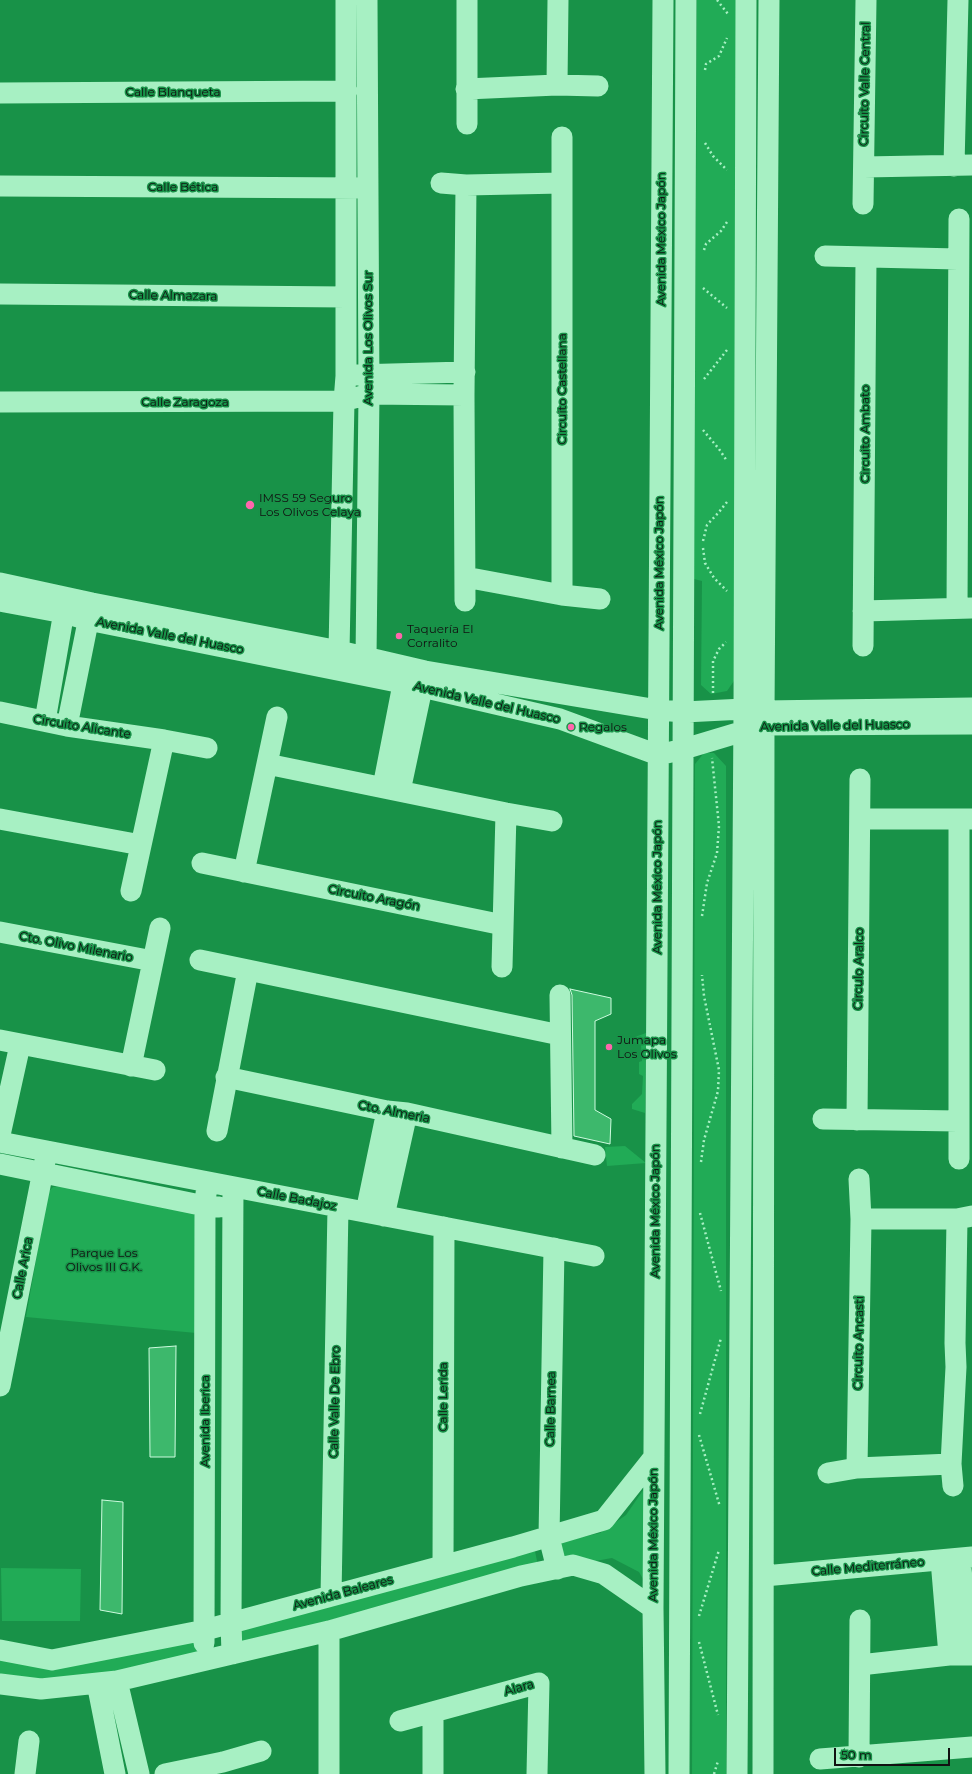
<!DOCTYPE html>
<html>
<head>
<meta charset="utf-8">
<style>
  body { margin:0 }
  #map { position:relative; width:972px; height:1774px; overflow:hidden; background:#189248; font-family:Montserrat,sans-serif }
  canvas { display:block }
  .scale { position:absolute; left:834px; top:1748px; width:116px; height:18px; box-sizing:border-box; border:2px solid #111; border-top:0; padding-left:5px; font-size:12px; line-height:14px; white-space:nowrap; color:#111; -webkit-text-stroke:3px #189248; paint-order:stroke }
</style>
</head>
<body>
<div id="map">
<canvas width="972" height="1774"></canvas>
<div class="scale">50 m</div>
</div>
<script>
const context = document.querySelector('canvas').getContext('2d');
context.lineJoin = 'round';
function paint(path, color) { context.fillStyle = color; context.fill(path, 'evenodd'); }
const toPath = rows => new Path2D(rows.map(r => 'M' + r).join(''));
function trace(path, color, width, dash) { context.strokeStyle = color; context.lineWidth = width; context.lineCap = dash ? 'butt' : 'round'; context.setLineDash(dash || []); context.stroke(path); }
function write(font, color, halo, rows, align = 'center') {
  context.font = font + ' Montserrat,sans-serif'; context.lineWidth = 3; context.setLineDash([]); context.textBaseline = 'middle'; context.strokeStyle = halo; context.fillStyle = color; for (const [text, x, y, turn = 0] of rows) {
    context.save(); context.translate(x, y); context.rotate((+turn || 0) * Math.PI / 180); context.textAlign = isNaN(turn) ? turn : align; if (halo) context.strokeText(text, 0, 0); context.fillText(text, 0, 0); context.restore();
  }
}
paint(toPath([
  [697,0,736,0,736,678,727,691,711,694,701,685,702,581,694,579],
  [704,753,714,753,726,766,726,1774,692,1774,695,764],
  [646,1033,645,1113,632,1109,632,1104,642,1094,643,1076,639,1074,639,1062,642,1061,641,1045,632,1041,632,1038],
  [625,1146,646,1163,607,1166,605,1147],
  [62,1186,197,1214,196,1333,26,1317,48,1192,53,1187],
  [648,1483,647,1586,639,1572,612,1558,562,1567,556,1543,600,1533,626,1515],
  [535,1551,538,1566,235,1645,233,1629],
  [1,1568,81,1569,80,1621,2,1621],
  [198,1634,198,1658,137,1673,0,1683,0,1660]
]), '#21ab56');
const building = toPath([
  [570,989,611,998,611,1014,595,1021,595,1110,611,1119,610,1144,574,1136,572,995,570,989],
  [176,1346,175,1457,150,1457,149,1348,176,1346],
  [102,1500,123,1502,122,1614,100,1610,102,1500]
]);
paint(building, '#3db86c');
trace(building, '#cefbdf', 1);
trace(toPath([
  [717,0,728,14],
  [705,70,706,64,719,56,727,38],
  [705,143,713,156,727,170],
  [704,250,706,244,721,231,727,222],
  [703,288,727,308],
  [704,379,727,350],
  [703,430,719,449,727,461],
  [703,541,707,525,719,512,727,502],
  [703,548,705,563,714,578,727,591],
  [713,693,713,661,719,649,726,642],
  [702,916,707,883,717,853,719,826,712,758],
  [701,1162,704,1140,718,1091,719,1070,704,996,702,975],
  [700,1213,721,1291],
  [700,1414,721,1338],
  [699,1435,720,1507],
  [699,1616,719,1550],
  [699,1642,718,1715],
  [714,1774,718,1761]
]), '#a7f0c3', 2.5, [2, 3]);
trace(toPath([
  [557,85,558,0],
  [466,89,557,85,598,86],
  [0,93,347,91],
  [467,124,467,0],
  [954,166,958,0],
  [864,167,972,165],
  [441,183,466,185,562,183],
  [0,186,362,188],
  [863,204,866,0],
  [825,256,958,259],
  [0,294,346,297],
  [355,375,465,372],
  [0,402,344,401,369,394,464,395],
  [465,577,562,595,600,599],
  [0,583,92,603,339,651,425,671,658,710,684,712,744,709,764,711,972,708],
  [562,595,562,137],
  [0,601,64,613,88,620,422,687,560,719,658,755,684,749,764,725,972,724],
  [465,601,464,395,466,185],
  [957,608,959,219],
  [863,611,972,608],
  [863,646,866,258],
  [337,665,339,651,344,401,346,376,346,0],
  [363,670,366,658,369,394,367,0],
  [0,712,67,726,164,740,207,748],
  [45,721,66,600],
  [67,726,91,607],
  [267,764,506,813,552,821],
  [383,787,406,669],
  [400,791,425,674],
  [0,819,141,845],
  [860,819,972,819],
  [202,863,503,925],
  [244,872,277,717],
  [131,891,164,740],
  [0,932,153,961],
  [200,960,560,1035],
  [502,967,506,813],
  [560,995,562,1148],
  [0,1040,155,1070],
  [131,1066,160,928],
  [226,1077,387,1111,407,1113,595,1155],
  [823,1119,958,1121],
  [857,1120,860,779],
  [217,1131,248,970],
  [0,1135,20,1045],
  [0,1142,594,1256],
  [959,1159,959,819],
  [0,1164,205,1206,219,1207],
  [366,1212,387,1111],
  [384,1216,407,1113],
  [861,1219,957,1219,972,1216],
  [554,1248,549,1537,557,1569],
  [0,1386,47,1151],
  [857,1468,861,1219,859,1179],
  [828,1473,857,1468,951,1464],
  [953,1486,951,1464,956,1367,955,1343,957,1219],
  [960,1559,970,1654],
  [941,1560,949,1655],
  [443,1566,444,1227],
  [764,1576,972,1557],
  [331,1596,338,1207],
  [329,1631,329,1774],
  [204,1643,205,1206,207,1182],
  [0,1650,52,1660,205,1630,513,1547,604,1520,654,1457],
  [232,1654,231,1623,233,1187],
  [860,1665,949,1655,972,1655],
  [117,1681,139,1774],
  [97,1683,115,1774],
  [0,1684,41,1689,117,1681,329,1631,521,1576,573,1565,604,1574,653,1608],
  [400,1721,539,1683,537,1774],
  [859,1757,860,1620],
  [820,1759,972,1747],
  [25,1774,29,1741],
  [165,1774,223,1762,261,1751],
  [433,1774,433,1712],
  [655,1774,653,1608,663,0],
  [679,1774,686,0],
  [737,1774,744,709,746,0],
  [763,1774,764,711,769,0]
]), '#a7f0c3', 21);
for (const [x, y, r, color] of [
  [250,505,5,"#ff66ac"],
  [399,636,4,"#ff66ac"],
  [571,727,4,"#ff66ac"],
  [609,1047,4,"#ff66ac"]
]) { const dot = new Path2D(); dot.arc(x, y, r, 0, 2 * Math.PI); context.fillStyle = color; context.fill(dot); trace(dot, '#189248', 1.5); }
write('12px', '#111', '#189248', [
  ["Circuito Valle Central",865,84,-89],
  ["Calle Blanqueta",173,92],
  ["Calle Bética",183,187],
  ["Avenida México Japón",661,239,-90],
  ["Calle Almazara",173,296,1],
  ["Avenida Los Olivos Sur",368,338,-90],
  ["Circuito Castellana",562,389,-90],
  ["Calle Zaragoza",185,402],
  ["Circuito Ambato",865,434,-90],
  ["Avenida México Japón",659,563,-90],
  ["Avenida Valle del Huasco",170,636,11],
  ["Avenida Valle del Huasco",487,703,13],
  ["Avenida Valle del Huasco",835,726,-1],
  ["Circuito Alicante",82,727,9],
  ["Avenida México Japón",657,887,-90],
  ["Circuito Aragón",374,898,11],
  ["Cto. Olivo Milenario",76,947,11],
  ["Circulo Aralco",859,969,-89],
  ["Cto. Almeria",394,1112,11],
  ["Calle Badajoz",297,1199,11],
  ["Avenida México Japón",655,1211,-90],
  ["Calle Arica",23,1268,-79],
  ["Circuito Ancasti",859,1343,-89],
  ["Calle Lerida",443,1397,-90],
  ["Calle Valle De Ebro",335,1402,-89],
  ["Calle Barnea",551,1409,-89],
  ["Avenida Iberica",205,1421,-90],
  ["Avenida México Japón",653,1535,-90],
  ["Calle Mediterráneo",868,1567,-5],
  ["Avenida Baleares",343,1593,-15],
  ["Alara",519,1688,-16]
]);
write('12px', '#111', '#189248', [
  ["IMSS 59 Seguro",259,498],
  ["Los Olivos Celaya",259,512],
  ["Taquería El",407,629],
  ["Corralito",407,643],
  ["Regalos",579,727],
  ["Jumapa",617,1040],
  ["Los Olivos",617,1054]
], 'left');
write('12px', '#111', '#189248', [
  ["Parque Los",104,1253],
  ["Olivos III G.K.",104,1267]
]);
</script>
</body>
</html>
